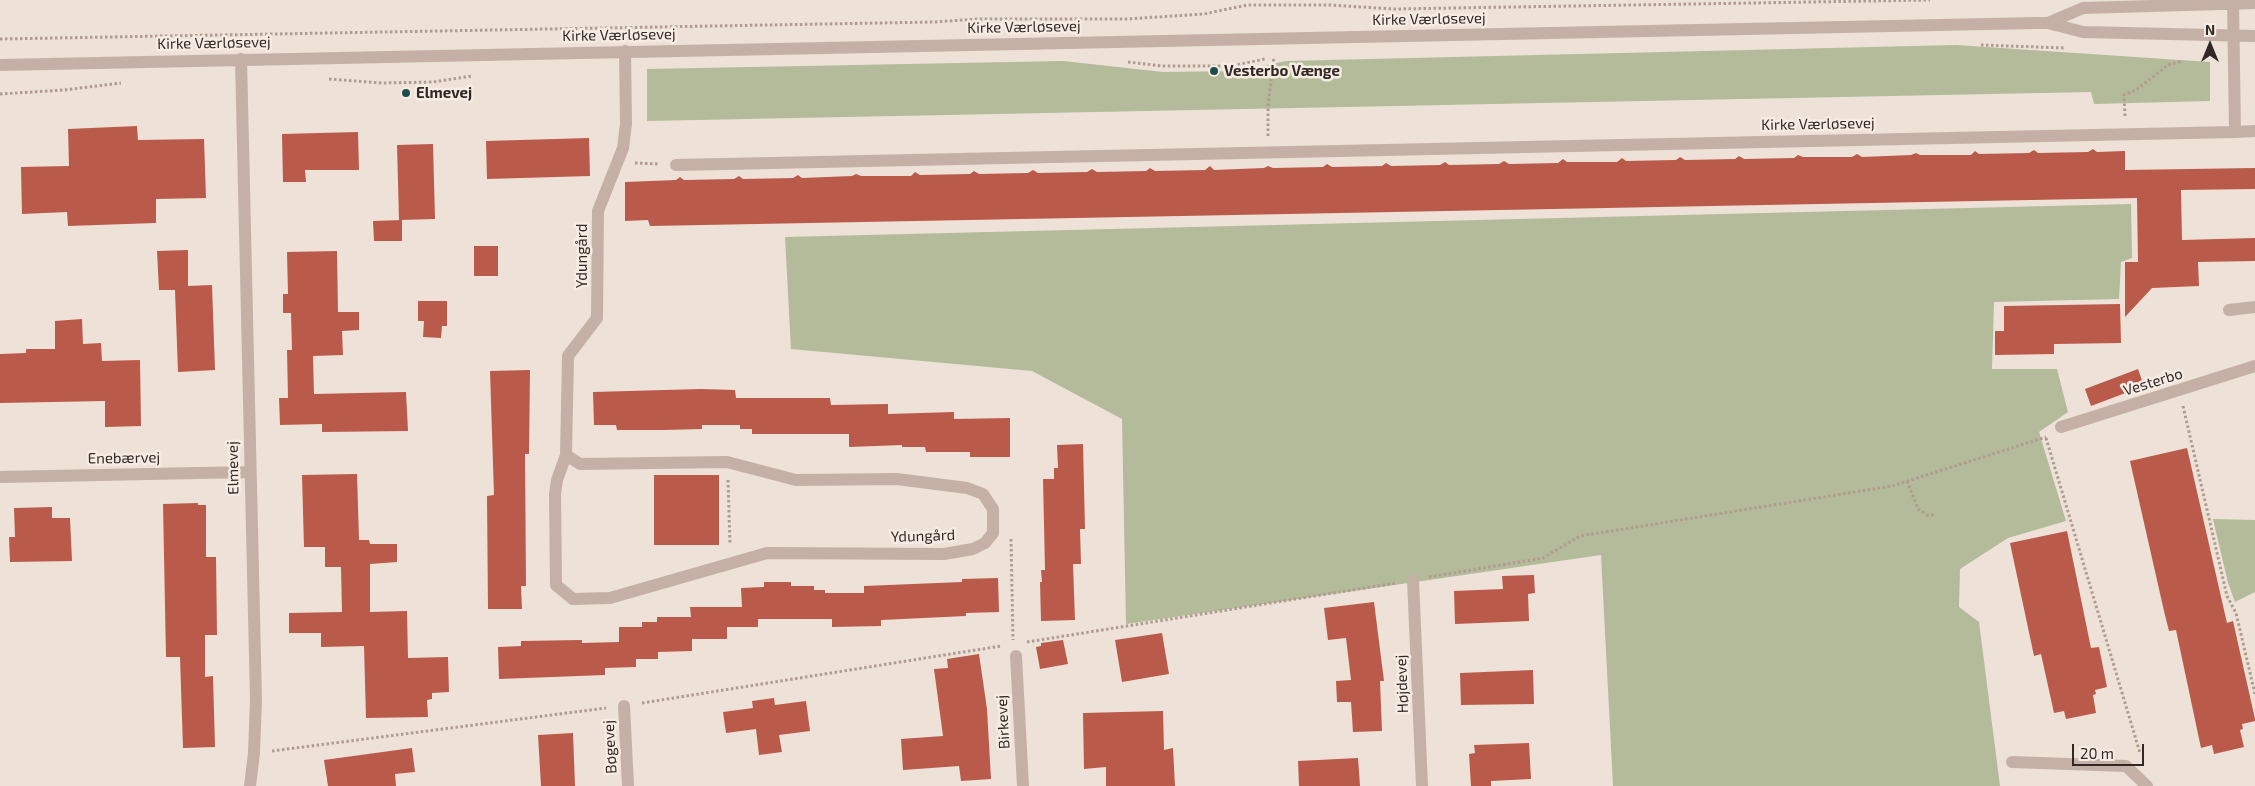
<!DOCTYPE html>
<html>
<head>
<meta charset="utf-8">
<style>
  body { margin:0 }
  #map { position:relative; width:2255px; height:786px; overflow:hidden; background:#eee1d8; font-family:"Exo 2",sans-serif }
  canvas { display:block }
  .north { position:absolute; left:2185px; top:20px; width:50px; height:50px; -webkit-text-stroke:4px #f6ece3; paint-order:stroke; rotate:0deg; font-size:14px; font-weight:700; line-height:20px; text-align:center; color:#312826 }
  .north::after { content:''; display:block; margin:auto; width:18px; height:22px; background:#312826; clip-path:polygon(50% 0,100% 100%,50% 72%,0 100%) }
  .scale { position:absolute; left:2072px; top:744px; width:72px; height:22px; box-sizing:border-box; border:2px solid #312826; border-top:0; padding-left:6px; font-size:15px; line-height:18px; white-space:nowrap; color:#312826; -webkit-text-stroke:4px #f6ece3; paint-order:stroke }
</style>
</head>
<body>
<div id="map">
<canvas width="2255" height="786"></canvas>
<div class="north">N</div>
<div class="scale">20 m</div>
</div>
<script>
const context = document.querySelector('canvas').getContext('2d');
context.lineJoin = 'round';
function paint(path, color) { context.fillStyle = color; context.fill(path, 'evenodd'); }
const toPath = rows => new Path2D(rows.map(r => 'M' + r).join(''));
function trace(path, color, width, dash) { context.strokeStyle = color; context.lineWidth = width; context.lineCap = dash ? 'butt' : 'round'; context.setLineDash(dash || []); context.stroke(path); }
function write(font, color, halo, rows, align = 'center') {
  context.font = font + ' "Exo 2",sans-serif'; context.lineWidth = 5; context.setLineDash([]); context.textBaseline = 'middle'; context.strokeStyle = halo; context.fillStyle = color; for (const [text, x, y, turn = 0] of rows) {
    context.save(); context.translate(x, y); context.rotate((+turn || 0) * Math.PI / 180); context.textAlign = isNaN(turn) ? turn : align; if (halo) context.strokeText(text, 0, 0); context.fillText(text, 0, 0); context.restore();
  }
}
paint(toPath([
  [1956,45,2210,62,2210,101,2094,104,2091,92,647,121,647,69,1063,61,1163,72,1238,71,1286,61],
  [2131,204,2132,258,2121,262,2119,299,1994,302,1992,369,2057,369,2068,412,2039,432,2066,521,2008,538,1960,569,1959,607,1979,622,2000,786,1613,786,1601,555,1126,624,1122,419,1032,371,791,349,785,237],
  [2213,519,2255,520,2255,592,2235,602,2228,583]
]), '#b3bb9a');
paint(toPath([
  [137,126,138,140,204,139,206,198,156,199,156,223,68,226,67,212,22,214,21,167,69,166,68,129],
  [358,132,359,170,305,170,306,182,283,182,282,134],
  [589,138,590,176,487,179,486,141],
  [433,144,435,219,399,220,397,145],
  [2093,149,2097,152,2125,151,2125,170,2255,168,2255,189,2181,190,2182,240,2255,238,2255,261,2198,262,2199,286,2152,288,2125,317,2125,262,2138,262,2137,198,650,226,648,220,625,221,625,182,676,180,680,177,684,180,734,179,739,176,743,179,793,178,798,175,802,178,852,176,856,174,861,176,911,176,915,172,920,175,970,174,974,171,979,174,1028,173,1033,170,1038,173,1087,172,1092,169,1097,172,1146,171,1150,168,1155,171,1205,170,1210,166,1214,170,1264,168,1268,166,1273,168,1323,167,1327,164,1332,167,1382,166,1386,163,1391,166,1440,165,1445,162,1449,165,1499,164,1504,161,1509,164,1558,163,1563,159,1567,162,1617,162,1622,158,1626,161,1676,160,1680,157,1685,160,1735,159,1739,156,1744,159,1794,158,1798,155,1803,157,1852,157,1857,154,1862,157,1911,155,1916,153,1920,155,1971,155,1975,151,1979,154,2029,153,2034,150,2038,153,2088,152],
  [402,220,402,241,374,241,373,221],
  [474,246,498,246,498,276,474,276],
  [188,250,188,286,212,285,215,370,178,372,175,290,159,290,157,251],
  [337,251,338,312,359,312,359,330,342,331,343,355,313,356,314,394,406,392,408,431,322,432,322,424,280,425,279,398,288,398,287,350,292,350,291,313,283,313,283,294,288,294,287,252],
  [418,301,447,301,447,326,442,326,441,338,423,337,424,321,418,321],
  [2120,304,2121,343,2054,344,2054,354,1995,355,1995,331,2004,331,2004,306],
  [82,319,83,344,101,343,102,361,140,360,141,426,105,427,105,401,0,403,0,354,26,353,26,349,55,349,55,321],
  [2138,369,2144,386,2091,406,2085,389],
  [530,370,529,454,525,454,526,586,521,586,522,609,488,609,487,496,494,495,490,371],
  [701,389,735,390,736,398,830,398,831,405,888,404,888,414,954,412,954,419,1010,418,1010,457,970,457,970,452,926,452,925,447,902,447,902,445,849,447,849,434,752,434,752,429,740,429,740,425,702,425,702,429,664,430,617,430,616,425,594,425,593,392],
  [1083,444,1085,529,1080,529,1081,564,1073,564,1075,620,1041,621,1040,582,1042,582,1041,570,1045,570,1043,479,1054,479,1054,468,1058,468,1057,445],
  [2187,448,2227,623,2233,621,2255,719,2255,721,2242,724,2243,729,2240,730,2244,747,2214,754,2212,745,2201,748,2176,630,2169,631,2164,611,2130,461],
  [357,474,359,540,369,540,370,544,397,544,397,562,370,564,370,612,407,611,408,658,448,657,449,692,432,693,432,699,427,700,428,717,366,718,364,646,321,647,321,633,289,633,289,613,342,612,341,567,325,567,325,547,304,547,302,475],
  [654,475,719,475,719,545,654,545],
  [198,503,198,505,206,505,206,557,216,557,217,635,205,635,205,677,213,676,215,747,183,748,180,657,166,657,163,504],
  [52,507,52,518,70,518,72,561,10,562,9,537,15,537,14,508],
  [2067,531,2091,648,2099,647,2107,687,2095,690,2096,694,2093,695,2096,713,2066,719,2064,711,2054,713,2041,654,2034,656,2010,543],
  [1534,575,1535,593,1528,594,1529,621,1455,624,1454,591,1503,589,1502,576],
  [998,578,999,612,966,613,966,616,881,620,881,626,832,627,832,619,758,619,758,627,727,627,727,639,692,639,692,651,658,652,658,659,636,659,636,667,605,668,605,675,499,679,498,647,521,646,521,641,582,640,582,643,619,642,619,627,642,627,642,622,657,622,657,617,691,617,690,607,742,607,741,588,764,587,764,582,791,582,791,586,814,586,814,590,825,590,825,593,864,593,864,586,962,582,962,579],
  [1374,602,1384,681,1380,681,1382,731,1353,732,1351,702,1337,702,1336,681,1351,680,1346,638,1328,640,1324,608],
  [1162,633,1169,674,1122,682,1115,640],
  [1063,640,1068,664,1040,669,1036,647,1041,646,1041,643],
  [979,654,987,709,991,779,961,781,959,766,903,770,901,739,943,736,934,669,948,668,947,659],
  [1533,670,1534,704,1461,705,1460,673],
  [774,698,775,705,806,701,810,731,779,735,782,752,759,755,756,729,726,733,723,712,753,708,752,701],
  [1163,711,1164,750,1173,748,1175,786,1106,786,1106,767,1084,769,1083,713],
  [573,733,575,786,541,786,538,735],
  [1529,743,1531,779,1491,781,1491,786,1471,786,1469,754,1475,753,1474,745],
  [412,748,415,772,395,774,396,786,328,786,324,760],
  [1358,758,1360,786,1299,786,1298,761]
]), '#ba5a4a');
trace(toPath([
  [0,39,933,22,979,19,1127,19,1204,14,1247,5,1330,5,1394,9,1930,0],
  [1981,45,2065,48],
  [1128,62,1162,66,1231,66,1265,59],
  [329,79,382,83,433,82,472,76],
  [0,94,64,90,121,83],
  [2125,116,2124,95,2136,90,2168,65,2183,61],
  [1268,136,1268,106,1274,57],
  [635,163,659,164],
  [2183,406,2227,596,2236,613,2255,694],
  [2046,438,2140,753],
  [728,480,730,544],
  [1907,481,1918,509,1927,515,1935,515],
  [1011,539,1013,640],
  [1429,577,1543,558,1580,536,1892,486,2046,437],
  [1027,642,1396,583],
  [642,703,1001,646],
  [272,751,606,708]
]), '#b09b90', 3, [2.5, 2.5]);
trace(toPath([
  [2048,23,2083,8,2255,3],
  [241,59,256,700,254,753,250,786],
  [0,65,2036,23,2048,23,2083,32,2255,36],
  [2235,132,2255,131],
  [676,165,2235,132,2233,0],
  [2229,310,2255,307],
  [2061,427,2255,366],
  [566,455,580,464,727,462,796,480,897,479,967,488,983,494,993,509,993,533,985,543,973,549,944,554,767,553,610,598,573,599,556,585,555,494,557,480,566,455,568,356,597,318,598,211,623,148,626,124,625,51],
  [0,477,249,472],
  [1413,580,1422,786],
  [1016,656,1023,786],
  [624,706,628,786],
  [2012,762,2126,766,2147,786]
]), '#c5b0a5', 12);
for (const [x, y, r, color] of [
  [1214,71,5,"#1f4e4d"],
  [406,93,5,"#1f4e4d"]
]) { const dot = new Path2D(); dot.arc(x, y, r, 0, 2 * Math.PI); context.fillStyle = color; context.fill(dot); trace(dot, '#f6ece3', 2); }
write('15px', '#312826', '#f6ece3', [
  ["Kirke Værløsevej",1429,19,-1],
  ["Kirke Værløsevej",1024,27,-1],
  ["Kirke Værløsevej",619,35,-1],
  ["Kirke Værløsevej",214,43,-1],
  ["Kirke Værløsevej",1818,124,-1],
  ["Ydungård",582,256,-90],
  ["Vesterbo",2153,382,-17],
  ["Enebærvej",124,458,-1],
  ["Elmevej",233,468,-91],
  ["Ydungård",923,536,-2],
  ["Højdevej",1402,684,-92],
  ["Birkevej",1003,722,-93],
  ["Bøgevej",610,747,-93]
]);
write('bold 15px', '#312826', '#f6ece3', [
  ["Vesterbo Vænge",1224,71],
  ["Elmevej",416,93]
], 'left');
</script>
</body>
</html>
